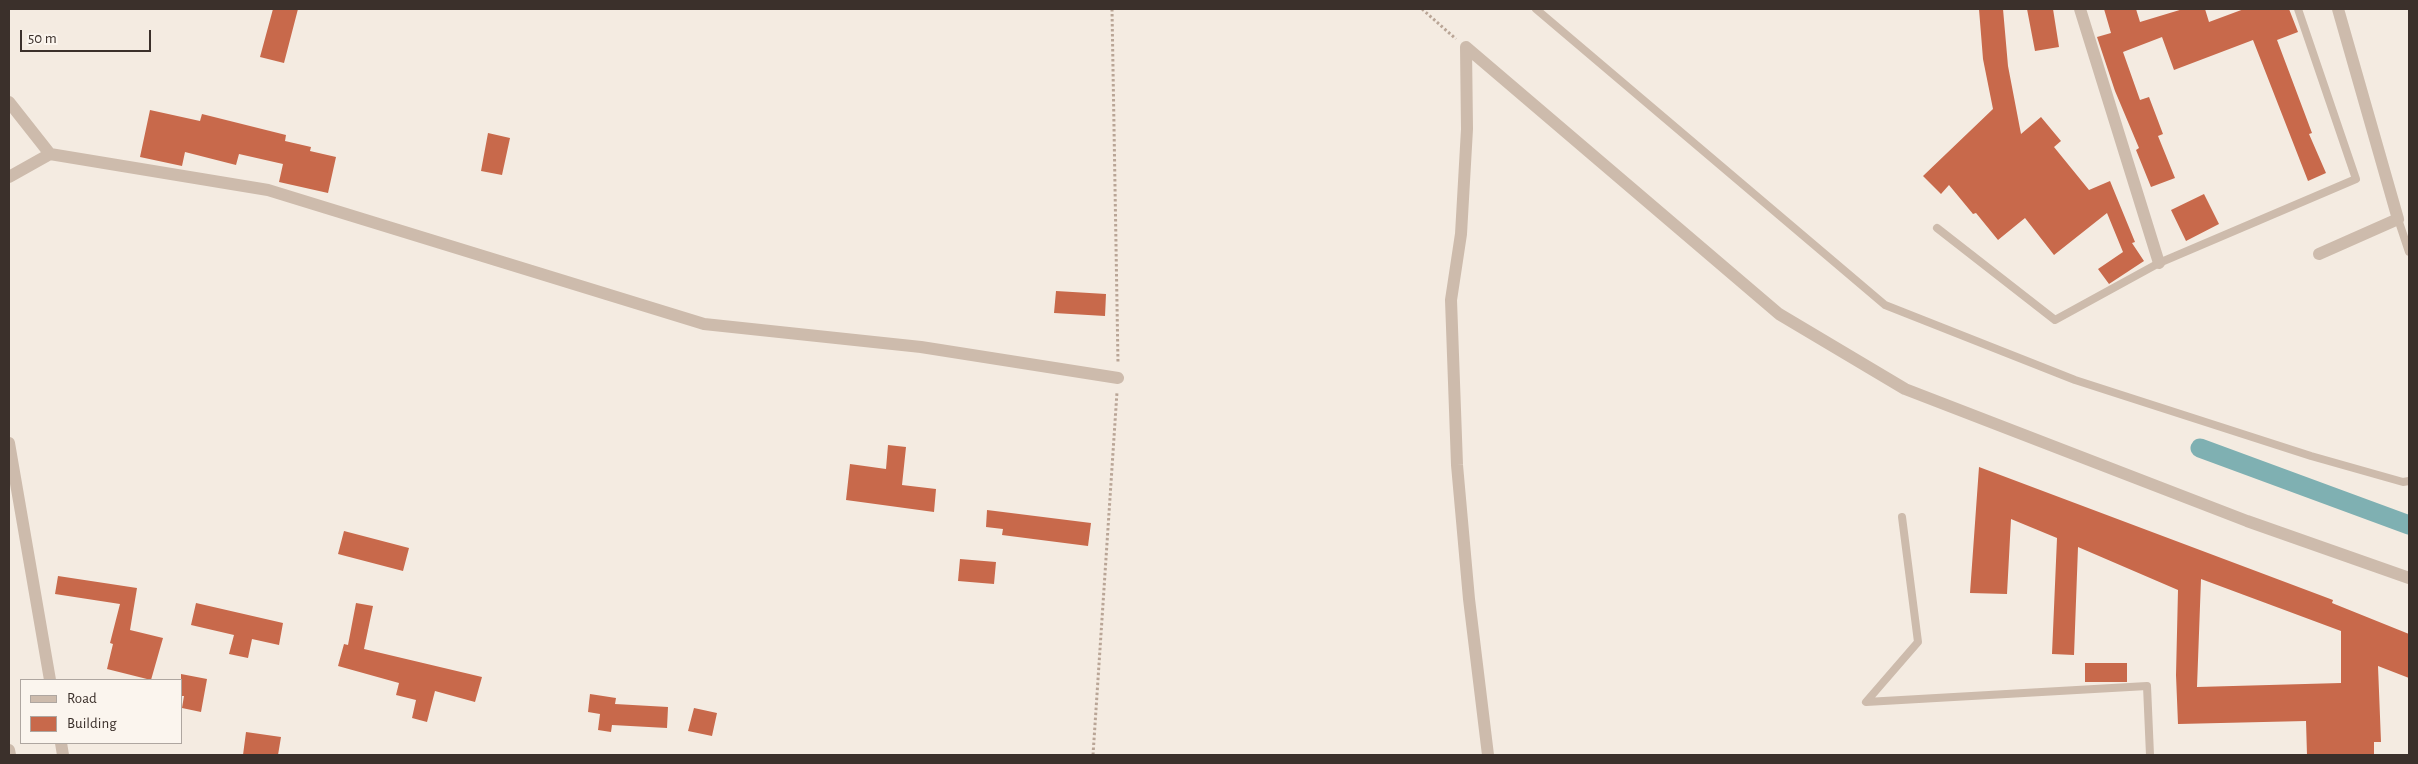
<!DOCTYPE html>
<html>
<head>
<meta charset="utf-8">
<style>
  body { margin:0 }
  #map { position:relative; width:2418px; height:764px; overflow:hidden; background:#f4ebe1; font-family:"Alegreya Sans",sans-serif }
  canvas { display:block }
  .frame { position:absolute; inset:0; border:10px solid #3b302b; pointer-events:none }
  .legend { position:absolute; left:20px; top:679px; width:162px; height:65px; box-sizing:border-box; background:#fbf5ee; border:1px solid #aea6a0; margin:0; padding:6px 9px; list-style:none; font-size:15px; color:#3b302b }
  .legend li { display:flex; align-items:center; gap:10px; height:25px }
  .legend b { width:25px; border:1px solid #aea6a0 }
  .scale { position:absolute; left:20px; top:30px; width:131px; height:22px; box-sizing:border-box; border:2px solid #3b302b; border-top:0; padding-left:6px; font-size:15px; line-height:18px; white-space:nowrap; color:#3b302b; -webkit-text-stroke:4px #fbf5ee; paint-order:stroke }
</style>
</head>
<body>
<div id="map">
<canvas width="2418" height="764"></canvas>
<div class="frame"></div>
<ul class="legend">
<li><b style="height:6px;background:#cdbbac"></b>Road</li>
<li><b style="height:14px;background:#c8694b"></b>Building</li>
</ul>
<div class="scale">50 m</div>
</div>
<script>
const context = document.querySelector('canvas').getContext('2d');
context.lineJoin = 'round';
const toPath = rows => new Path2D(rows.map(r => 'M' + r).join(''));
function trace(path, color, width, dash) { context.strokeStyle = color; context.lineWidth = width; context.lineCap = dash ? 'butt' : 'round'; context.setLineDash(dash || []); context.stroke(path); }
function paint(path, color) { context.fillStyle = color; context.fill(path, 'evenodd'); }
trace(toPath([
  [2200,448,2409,525]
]), '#7fb0b2', 19);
paint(toPath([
  [273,9,298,9,284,63,260,57],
  [1979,9,2003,9,2008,66,2021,134,2041,117,2061,141,2054,147,2089,190,2110,181,2135,242,2132,243,2144,261,2109,284,2098,269,2123,252,2107,213,2054,255,2025,218,1998,240,1976,213,1973,214,1949,185,1941,194,1923,176,1993,109,1983,59],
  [2027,9,2053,9,2059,47,2035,51],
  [2104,9,2136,9,2140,22,2183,9,2205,9,2209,22,2244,9,2289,9,2298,32,2277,40,2312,133,2309,134,2326,173,2308,181,2253,40,2174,70,2162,37,2123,52,2140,100,2149,97,2163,134,2158,136,2175,178,2151,187,2136,150,2139,148,2115,91,2097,37,2111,33],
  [150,110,200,121,202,114,286,135,285,141,311,147,310,151,336,157,328,193,279,182,283,164,239,154,236,165,185,152,182,166,140,157],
  [488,133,510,138,502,175,481,171],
  [2204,194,2219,224,2186,241,2171,210],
  [1056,291,1106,294,1105,316,1054,313],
  [888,445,906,447,902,485,936,489,934,512,846,500,850,464,886,469],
  [1979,467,2333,600,2332,603,2409,634,2409,678,2378,666,2381,742,2374,742,2374,755,2307,755,2306,721,2178,724,2176,675,2178,590,2078,547,2074,655,2052,654,2057,538,2011,519,2007,594,1970,593],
  [2201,579,2341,631,2341,683,2197,687],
  [987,510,1091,523,1088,546,1002,535,1003,529,986,527],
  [344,531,409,548,403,571,338,554],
  [960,559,996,562,994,584,958,581],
  [58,576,137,588,130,630,163,638,151,680,107,669,113,644,110,643,120,604,55,594],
  [196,603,283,623,279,645,252,639,248,658,229,654,234,635,191,625],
  [356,603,373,606,364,649,482,677,475,702,435,691,427,722,412,718,416,700,396,695,399,683,338,666,344,644,348,645],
  [2085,663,2127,663,2127,682,2085,682],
  [181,674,207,679,201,712,182,708,184,696,181,696],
  [590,694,616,698,615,704,668,707,667,728,612,725,611,732,598,730,600,714,588,712],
  [694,708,717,713,712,736,688,731],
  [246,732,281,737,278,755,243,755]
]), '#c8694b');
trace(toPath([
  [1112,9,1118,363],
  [1422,9,1456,39],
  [1093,755,1117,392]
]), '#b9a596', 3, [2.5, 2.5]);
trace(toPath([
  [1536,9,1885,305,2075,380,2311,456,2403,482,2409,481],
  [2398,219,2409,252],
  [1937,228,2055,320,2159,263,2356,179,2298,9],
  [1902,517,1918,642,1866,702,2147,686,2150,755]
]), '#cdbbac', 8);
trace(toPath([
  [2080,9,2159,263],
  [9,102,50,154,9,177],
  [50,154,268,190,704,324,921,347,1118,378],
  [2319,254,2398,219,2338,9],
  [9,443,50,680],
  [61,743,63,755],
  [9,750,10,755],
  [1488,755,1469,599,1457,465,1451,300,1461,234,1467,129,1466,47,1779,314,1905,389,2247,521,2409,578]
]), '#cdbbac', 12);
</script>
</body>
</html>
